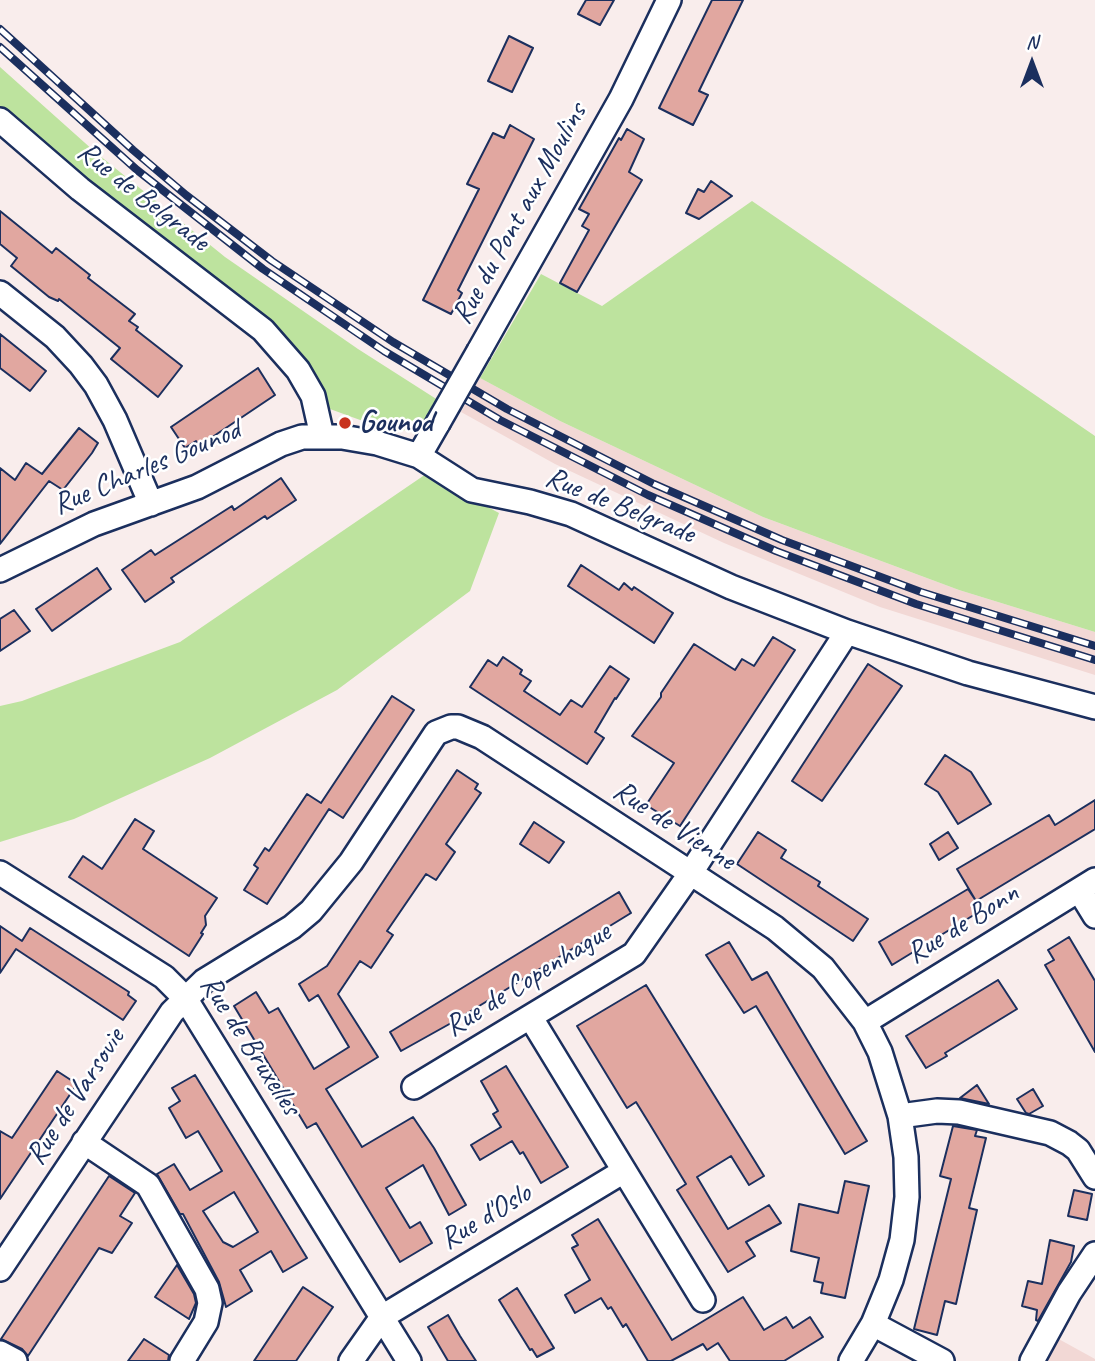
<!DOCTYPE html>
<html>
<head>
<meta charset="utf-8">
<style>
  body { margin:0 }
  #map { position:relative; width:1095px; height:1361px; overflow:hidden; background:#f9edec; font-family:Caveat,sans-serif }
  canvas { display:block }
  .north { position:absolute; left:997px; top:28px; width:70px; height:70px; -webkit-text-stroke:5px #fff; paint-order:stroke; rotate:0deg; font-size:19px; font-weight:700; line-height:28px; text-align:center; color:#1b2f5e }
  .north::after { content:''; display:block; margin:auto; width:24px; height:32px; background:#1b2f5e; clip-path:polygon(50% 0,100% 100%,50% 72%,0 100%) }
</style>
</head>
<body>
<div id="map">
<canvas width="1095" height="1361"></canvas>
<div class="north">N</div>
</div>
<script>
const context = document.querySelector('canvas').getContext('2d');
context.lineJoin = 'round';
function paint(path, color) { context.fillStyle = color; context.fill(path, 'evenodd'); }
const toPath = rows => new Path2D(rows.map(r => 'M' + r).join(''));
function trace(path, color, width, dash) { context.strokeStyle = color; context.lineWidth = width; context.lineCap = dash ? 'butt' : 'round'; context.setLineDash(dash || []); context.stroke(path); }
function write(font, color, halo, rows, align = 'center') {
  context.font = font + ' Caveat,sans-serif'; context.lineWidth = 5; context.setLineDash([]); context.textBaseline = 'middle'; context.strokeStyle = halo; context.fillStyle = color; for (const [text, x, y, turn = 0] of rows) {
    context.save(); context.translate(x, y); context.rotate((+turn || 0) * Math.PI / 180); context.textAlign = isNaN(turn) ? turn : align; if (halo) context.strokeText(text, 0, 0); context.fillText(text, 0, 0); context.restore();
  }
}
paint(toPath([
  [480,378,560,421,763,517,959,590,1095,632,1095,675,880,607,724,543,555,464,461,412],
  [1055,1337,1095,1359,1095,1361,1040,1361]
]), '#f2d8d5');
paint(toPath([
  [0,67,94,151,225,257,358,349,441,402,436,412,406,430,393,432,330,409,314,380,0,112],
  [752,201,1095,436,1095,632,959,590,763,517,560,421,480,378,541,274,602,306],
  [426,474,499,513,470,591,337,690,210,758,74,819,0,842,0,706,22,701,180,642]
]), '#bde39e');
const building = toPath([
  [586,0,614,0,600,25,578,14,586,0],
  [712,0,743,0,699,91,708,95,693,125,659,108,712,0],
  [509,36,533,48,512,92,488,81,509,36],
  [510,125,534,139,458,290,462,293,451,314,423,300,479,189,467,184,493,133,504,138,510,125],
  [627,129,644,139,629,172,642,180,577,292,560,283,589,230,582,226,589,214,579,209,619,138,621,140,627,129],
  [711,181,732,196,699,219,686,213,698,189,704,192,711,181],
  [0,211,52,253,56,248,90,275,88,278,135,314,129,321,138,327,136,330,182,366,158,397,111,359,120,348,59,299,58,301,49,297,11,266,17,258,0,244,0,211],
  [0,334,46,371,30,391,0,368,0,334],
  [258,368,275,395,199,446,196,441,185,448,171,427,258,368],
  [79,428,98,443,92,453,63,490,49,481,0,544,0,468,15,480,26,463,42,474,79,428],
  [281,478,296,500,267,519,265,516,171,578,174,582,145,602,122,570,151,550,155,555,232,506,234,510,281,478],
  [581,565,619,590,624,583,632,590,634,587,673,613,654,643,568,586,581,565],
  [97,568,111,589,52,631,36,609,97,568],
  [14,610,30,631,0,651,0,619,14,610],
  [773,637,795,650,680,826,646,805,674,763,632,736,661,697,661,693,694,644,735,670,742,659,754,666,773,637],
  [503,657,522,670,520,674,531,681,524,691,560,715,571,700,582,707,610,666,629,679,616,699,615,698,595,732,604,738,587,764,470,687,488,660,497,666,503,657],
  [868,664,902,686,822,801,792,781,868,664],
  [392,696,414,710,343,818,329,809,267,904,244,890,258,868,254,865,265,848,269,851,307,794,321,803,392,696],
  [945,755,971,772,991,804,958,824,938,792,925,784,945,755],
  [457,770,478,784,475,789,481,793,446,844,455,852,436,880,426,874,387,931,393,935,371,968,360,961,338,994,378,1057,326,1089,362,1147,413,1117,434,1148,466,1205,449,1215,423,1165,386,1188,410,1228,420,1222,432,1243,400,1262,316,1123,307,1128,234,1006,256,992,269,1013,278,1008,314,1069,349,1047,318,995,309,1001,299,984,327,966,457,770],
  [1095,800,1095,829,976,901,957,869,1049,815,1055,825,1095,800],
  [135,819,154,831,143,849,217,898,205,916,206,925,201,933,203,934,189,956,69,877,83,856,102,869,135,819],
  [534,822,564,842,549,863,520,844,534,822],
  [758,832,786,850,781,858,820,882,818,886,868,919,853,941,737,864,758,832],
  [948,832,958,848,939,860,930,844,948,832],
  [968,889,982,910,892,965,879,942,968,889],
  [619,892,631,913,453,1022,401,1051,390,1032,619,892],
  [0,926,22,941,30,928,129,992,128,995,136,1001,123,1020,16,949,0,973,0,926],
  [1069,937,1095,981,1095,1052,1045,965,1054,960,1048,950,1069,937],
  [729,942,752,980,767,972,867,1141,845,1154,756,1006,744,1013,706,955,729,942],
  [998,980,1017,1009,945,1053,947,1056,926,1068,906,1036,998,980],
  [646,985,764,1176,749,1185,731,1156,697,1177,728,1229,769,1205,781,1223,746,1242,755,1256,728,1272,677,1190,686,1184,649,1123,636,1102,627,1108,577,1026,646,985],
  [506,1066,568,1167,541,1183,523,1152,520,1154,512,1141,480,1160,471,1145,501,1127,493,1114,498,1111,481,1081,506,1066],
  [57,1071,77,1084,0,1199,0,1131,12,1138,57,1071],
  [195,1075,307,1258,283,1272,271,1251,240,1270,252,1291,226,1307,219,1282,183,1214,180,1214,157,1174,174,1164,190,1190,222,1171,198,1131,186,1138,169,1108,180,1101,172,1088,195,1075],
  [234,1192,258,1232,233,1247,223,1242,203,1211,234,1192],
  [977,1085,989,1104,960,1098,977,1085],
  [1033,1089,1043,1106,1029,1114,1026,1113,1017,1099,1033,1089],
  [953,1126,977,1130,975,1136,986,1138,969,1208,977,1210,956,1304,945,1301,937,1335,914,1329,951,1179,940,1176,953,1126],
  [109,1176,135,1193,120,1216,132,1223,112,1253,99,1248,28,1356,22,1349,1,1339,109,1176],
  [845,1181,869,1186,845,1298,821,1293,823,1283,814,1281,819,1258,791,1251,799,1204,838,1213,845,1181],
  [1074,1190,1092,1194,1087,1220,1068,1216,1074,1190],
  [598,1219,672,1340,743,1297,764,1330,786,1317,793,1328,810,1317,823,1337,784,1361,730,1361,718,1343,707,1350,703,1344,671,1361,648,1361,626,1324,623,1327,611,1307,608,1309,601,1298,575,1313,565,1295,590,1280,572,1248,578,1245,572,1235,598,1219],
  [1050,1240,1074,1246,1071,1262,1038,1321,1036,1320,1037,1310,1022,1306,1028,1281,1042,1284,1050,1240],
  [177,1265,194,1294,196,1303,189,1319,155,1297,177,1265],
  [303,1287,333,1307,296,1361,254,1361,303,1287],
  [517,1288,554,1348,537,1357,532,1349,530,1350,499,1300,517,1288],
  [448,1315,460,1336,476,1361,448,1361,428,1327,448,1315],
  [144,1339,169,1355,168,1361,128,1361,144,1339]
]);
paint(building, '#e1a7a0');
trace(building, '#1b2f5e', 2);
const minor = toPath([
  [0,120,80,189,263,330,298,370,313,396,322,436],
  [0,293,55,337,81,365,96,385,115,420,151,504],
  [479,351,621,99,669,0],
  [419,456,438,423],
  [0,570,94,524,197,487,281,444,302,437,342,437,377,443,419,456,472,490,530,502,571,514,731,587,847,632,968,673,1095,707],
  [0,873,164,977,185,998,409,1361],
  [1079,890,1095,916],
  [531,1018,703,1300],
  [865,1022,1095,880],
  [414,1087,634,954,690,874,847,632],
  [900,1116,937,1111,959,1112,1050,1133,1069,1143,1078,1150,1095,1177],
  [84,1142,148,1185,207,1289,210,1303,206,1322,182,1361],
  [0,1269,172,1012,204,981,292,927,311,911,351,862,436,733,451,727,458,727,482,737,775,928,823,968,865,1022,880,1052,900,1116,906,1157,907,1197,902,1240,891,1280,873,1324,851,1361],
  [873,1324,942,1361],
  [0,1353,15,1361],
  [351,1361,382,1317,624,1171],
  [1032,1361,1069,1293,1095,1254]
]);
trace(minor, '#1b2f5e', 28);
trace(minor, '#fff', 23);
const rail = toPath([
  [0,29,133,150,186,195,272,261,393,342,507,409,654,484,782,540,921,592,1095,646],
  [0,47,137,170,263,269,384,351,500,420,648,495,776,551,916,604,1095,660]
]);
trace(rail, '#1b2f5e', 8);
trace(rail, '#fff', 5, [16]);
const minorBridge = toPath([
  [438,423,479,351]
]);
trace(minorBridge, '#1b2f5e', 28, []);
trace(minorBridge, '#fff', 23);
for (const [x, y, r, color] of [
  [345,423,7,"#c8321e"]
]) { const dot = new Path2D(); dot.arc(x, y, r, 0, 2 * Math.PI); context.fillStyle = color; context.fill(dot); trace(dot, '#fff', 2.5); }
write('30px', '#1b2f5e', '#fff', [
  ["Rue de Belgrade",143,197,38],
  ["Rue du Pont aux Moulins",520,214,-61],
  ["Rue Charles Gounod",147,468,-23],
  ["Rue de Belgrade",620,506,22],
  ["Rue de Vienne",674,826,33],
  ["Rue de Bonn",963,924,-32],
  ["Rue de Copenhague",528,980,-32],
  ["Rue de Bruxelles",250,1046,57],
  ["Rue de Varsovie",76,1097,-57],
  ["Rue d'Oslo",486,1217,-31]
]);
write('bold 30px', '#1b2f5e', '#fff', [
  ["Gounod",359,423]
], 'left');
</script>
</body>
</html>
